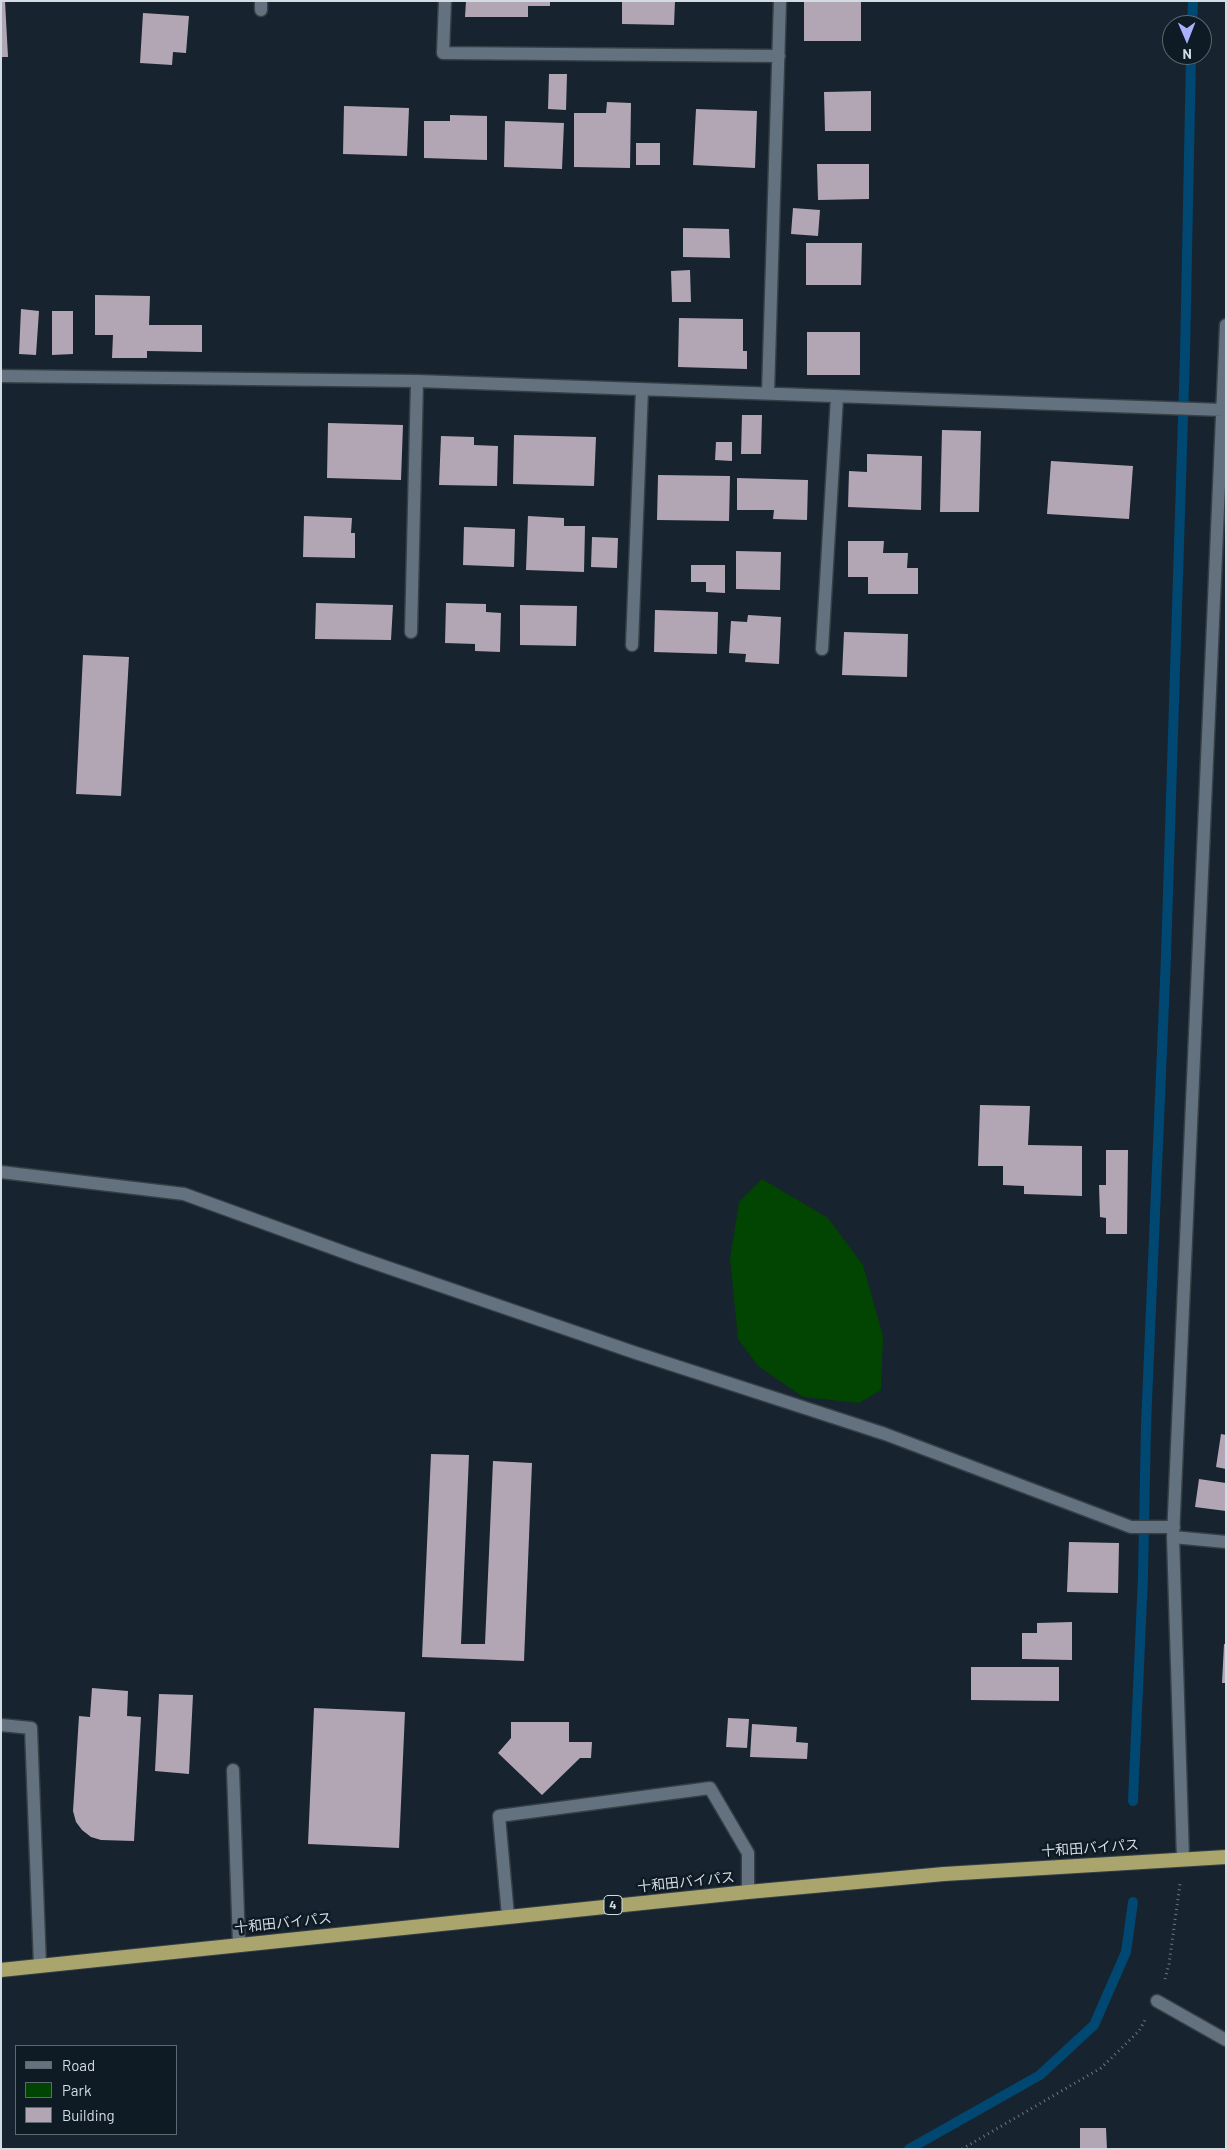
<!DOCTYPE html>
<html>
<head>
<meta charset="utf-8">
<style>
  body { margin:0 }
  #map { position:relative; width:1227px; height:2150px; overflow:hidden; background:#17232e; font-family:Barlow,sans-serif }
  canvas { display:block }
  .frame { position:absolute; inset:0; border:2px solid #d4dce3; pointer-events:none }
  .legend { position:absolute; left:15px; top:2045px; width:162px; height:90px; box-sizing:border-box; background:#0e1a24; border:1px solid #5d6870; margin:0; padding:6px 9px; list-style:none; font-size:15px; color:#d4dce3 }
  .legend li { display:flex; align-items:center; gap:10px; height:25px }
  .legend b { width:25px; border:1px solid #5d6870 }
  .north { position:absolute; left:1162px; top:15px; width:50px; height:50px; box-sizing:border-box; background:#0e1a24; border:1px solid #5d6870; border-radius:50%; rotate:179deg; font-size:14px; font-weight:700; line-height:20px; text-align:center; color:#d4dce3 }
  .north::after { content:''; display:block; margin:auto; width:18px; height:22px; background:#aab0fb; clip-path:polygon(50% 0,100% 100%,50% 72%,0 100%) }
</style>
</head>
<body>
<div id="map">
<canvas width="1227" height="2150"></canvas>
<div class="frame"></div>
<ul class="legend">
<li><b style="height:6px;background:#63727e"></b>Road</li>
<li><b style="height:14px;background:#024401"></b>Park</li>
<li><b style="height:14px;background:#b3a6b4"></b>Building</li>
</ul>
<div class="north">N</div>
</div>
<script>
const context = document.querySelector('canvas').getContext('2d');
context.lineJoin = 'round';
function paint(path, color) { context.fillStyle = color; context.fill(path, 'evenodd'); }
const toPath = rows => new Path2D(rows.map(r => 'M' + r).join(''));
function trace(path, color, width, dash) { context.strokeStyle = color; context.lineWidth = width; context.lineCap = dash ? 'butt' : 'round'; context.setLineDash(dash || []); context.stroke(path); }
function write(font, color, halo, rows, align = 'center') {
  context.font = font + ' Barlow,"Noto Sans JP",sans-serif'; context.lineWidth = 5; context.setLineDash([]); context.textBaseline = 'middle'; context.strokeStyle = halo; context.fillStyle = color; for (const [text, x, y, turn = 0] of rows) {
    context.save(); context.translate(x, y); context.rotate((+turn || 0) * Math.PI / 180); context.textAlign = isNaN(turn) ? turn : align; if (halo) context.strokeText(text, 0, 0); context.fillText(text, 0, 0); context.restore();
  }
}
paint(toPath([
  [762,1179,828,1218,863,1265,883,1336,881,1390,859,1403,803,1397,758,1366,738,1339,730,1259,739,1202]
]), '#024401');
trace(toPath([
  [1192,25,1193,1],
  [1133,1801,1143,1576,1146,1425,1166,956,1185,354,1191,55],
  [909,2149,1040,2075,1094,2025,1126,1952,1133,1902]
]), '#004772', 10);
paint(toPath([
  [1,1,5,1,8,57,1,57],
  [466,1,550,1,550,6,528,6,528,17,465,17],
  [622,1,675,1,674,25,622,24],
  [804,1,861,1,861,41,804,41],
  [143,13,189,16,186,53,173,52,172,65,140,63],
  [549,74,567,74,566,110,548,109],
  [871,91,871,131,825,131,824,92],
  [607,102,631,103,630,168,574,167,574,113,606,113],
  [344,106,409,108,407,156,343,154],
  [696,109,757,111,755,168,693,165],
  [450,115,487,116,487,160,424,158,424,121,450,121],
  [505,121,564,123,562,169,504,167],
  [636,143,660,143,660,165,636,165],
  [817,164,869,164,869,199,818,200],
  [793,208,820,210,818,236,791,234],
  [683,228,729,229,730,258,683,257],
  [806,243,862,243,861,285,806,285],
  [690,270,691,302,672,302,671,271],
  [95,295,150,296,149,325,202,325,202,352,147,351,147,358,112,358,113,335,95,335],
  [21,309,39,311,36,355,19,354],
  [52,311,73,311,73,354,52,355],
  [679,318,743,319,743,351,747,351,747,369,678,367],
  [807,332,860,332,860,375,807,375],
  [742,415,762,415,761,454,741,454],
  [328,423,403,425,401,480,327,478],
  [942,430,981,431,979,512,940,512],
  [514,435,596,437,594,486,513,484],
  [441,436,474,437,474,445,498,446,497,486,439,485],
  [716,442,732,442,732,461,715,460],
  [867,454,922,456,921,510,848,507,849,471,867,472],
  [1051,461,1133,466,1129,519,1047,514],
  [658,475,730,476,729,521,657,520],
  [737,478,808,480,807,520,773,519,774,510,737,510],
  [304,516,352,518,351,533,355,533,355,558,303,557],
  [528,516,564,518,564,526,585,526,584,572,526,570],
  [464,527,515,529,514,567,463,565],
  [592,537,618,538,617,568,591,567],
  [848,541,884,541,883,553,908,553,907,568,918,568,918,594,868,594,868,577,848,577],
  [736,551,781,552,780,590,736,589],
  [691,565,725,565,725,593,706,592,706,582,691,582],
  [316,603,393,605,391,640,315,639],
  [446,603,486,604,486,612,501,613,500,652,475,651,475,644,445,643],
  [520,605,577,606,576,646,520,645],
  [655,610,718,612,717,654,654,652],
  [748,615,781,617,779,664,745,662,746,654,729,653,731,621,747,622],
  [844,632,908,634,907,677,842,675],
  [83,655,129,657,121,796,76,794],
  [980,1105,1030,1106,1028,1145,1082,1146,1082,1196,1024,1194,1024,1186,1003,1185,1003,1166,978,1166],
  [1106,1150,1128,1150,1127,1234,1106,1234,1106,1218,1100,1217,1099,1185,1106,1185],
  [1221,1434,1226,1435,1226,1469,1216,1467],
  [431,1454,469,1455,461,1644,485,1644,493,1461,532,1463,524,1661,422,1657],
  [1199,1479,1226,1483,1226,1511,1195,1507],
  [1069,1542,1119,1543,1118,1593,1067,1592],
  [1072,1622,1072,1660,1022,1659,1022,1633,1037,1633,1037,1623],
  [1224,1644,1226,1644,1226,1683,1222,1683],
  [971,1667,1059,1667,1059,1701,971,1700],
  [92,1688,128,1691,127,1716,141,1717,134,1841,101,1840,91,1837,82,1830,76,1822,73,1811,79,1716,90,1717],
  [159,1694,193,1695,189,1774,155,1771],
  [314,1708,405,1712,399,1848,308,1844],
  [728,1718,749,1719,747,1748,726,1747],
  [511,1722,569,1722,569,1742,592,1742,591,1758,580,1758,542,1795,498,1753,511,1738],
  [752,1724,797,1727,796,1742,808,1743,807,1759,750,1757],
  [1080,2128,1106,2128,1107,2149,1080,2149]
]), '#b3a6b4');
const service = toPath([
  [261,10,261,1],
  [1,1725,31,1728,40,1966],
  [233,1770,239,1944],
  [508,1916,499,1816,710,1788,748,1853,748,1892],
  [1157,2001,1226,2040]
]);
const minor = toPath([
  [445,1,443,53,779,56],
  [1,376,417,381,1223,410],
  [768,393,780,1],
  [411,632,417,381],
  [632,645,642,389],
  [822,649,837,397],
  [1,1172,184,1194,360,1258,636,1353,885,1434,1131,1527,1174,1527],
  [1173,1537,1226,1542],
  [1183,1859,1173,1537,1226,325]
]);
const trunk = toPath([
  [1,1970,748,1892,944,1874,1226,1857]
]);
trace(service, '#353f46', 15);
trace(minor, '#353f46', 15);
trace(trunk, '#353f46', 16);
trace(toPath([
  [1165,1979,1169,1964,1180,1884],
  [962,2149,1101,2068,1139,2031,1145,2020]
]), '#6d7780', 3, [1, 4]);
trace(service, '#63727e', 12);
trace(minor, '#63727e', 12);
trace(trunk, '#aaa56d', 14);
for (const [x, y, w] of [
  [613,1905,18]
]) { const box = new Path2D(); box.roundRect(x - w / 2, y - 9.5, w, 19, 4); context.fillStyle = '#0e1a24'; context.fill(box); trace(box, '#d4dce3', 1); }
write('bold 12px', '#d4dce3', null, [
  ["4",613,1905]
]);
write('14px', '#d4dce3', '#0e1a24', [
  ["十和田バイパス",1090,1848,-4],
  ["十和田バイパス",686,1882,-6],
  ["十和田バイパス",283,1923,-6]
]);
</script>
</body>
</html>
